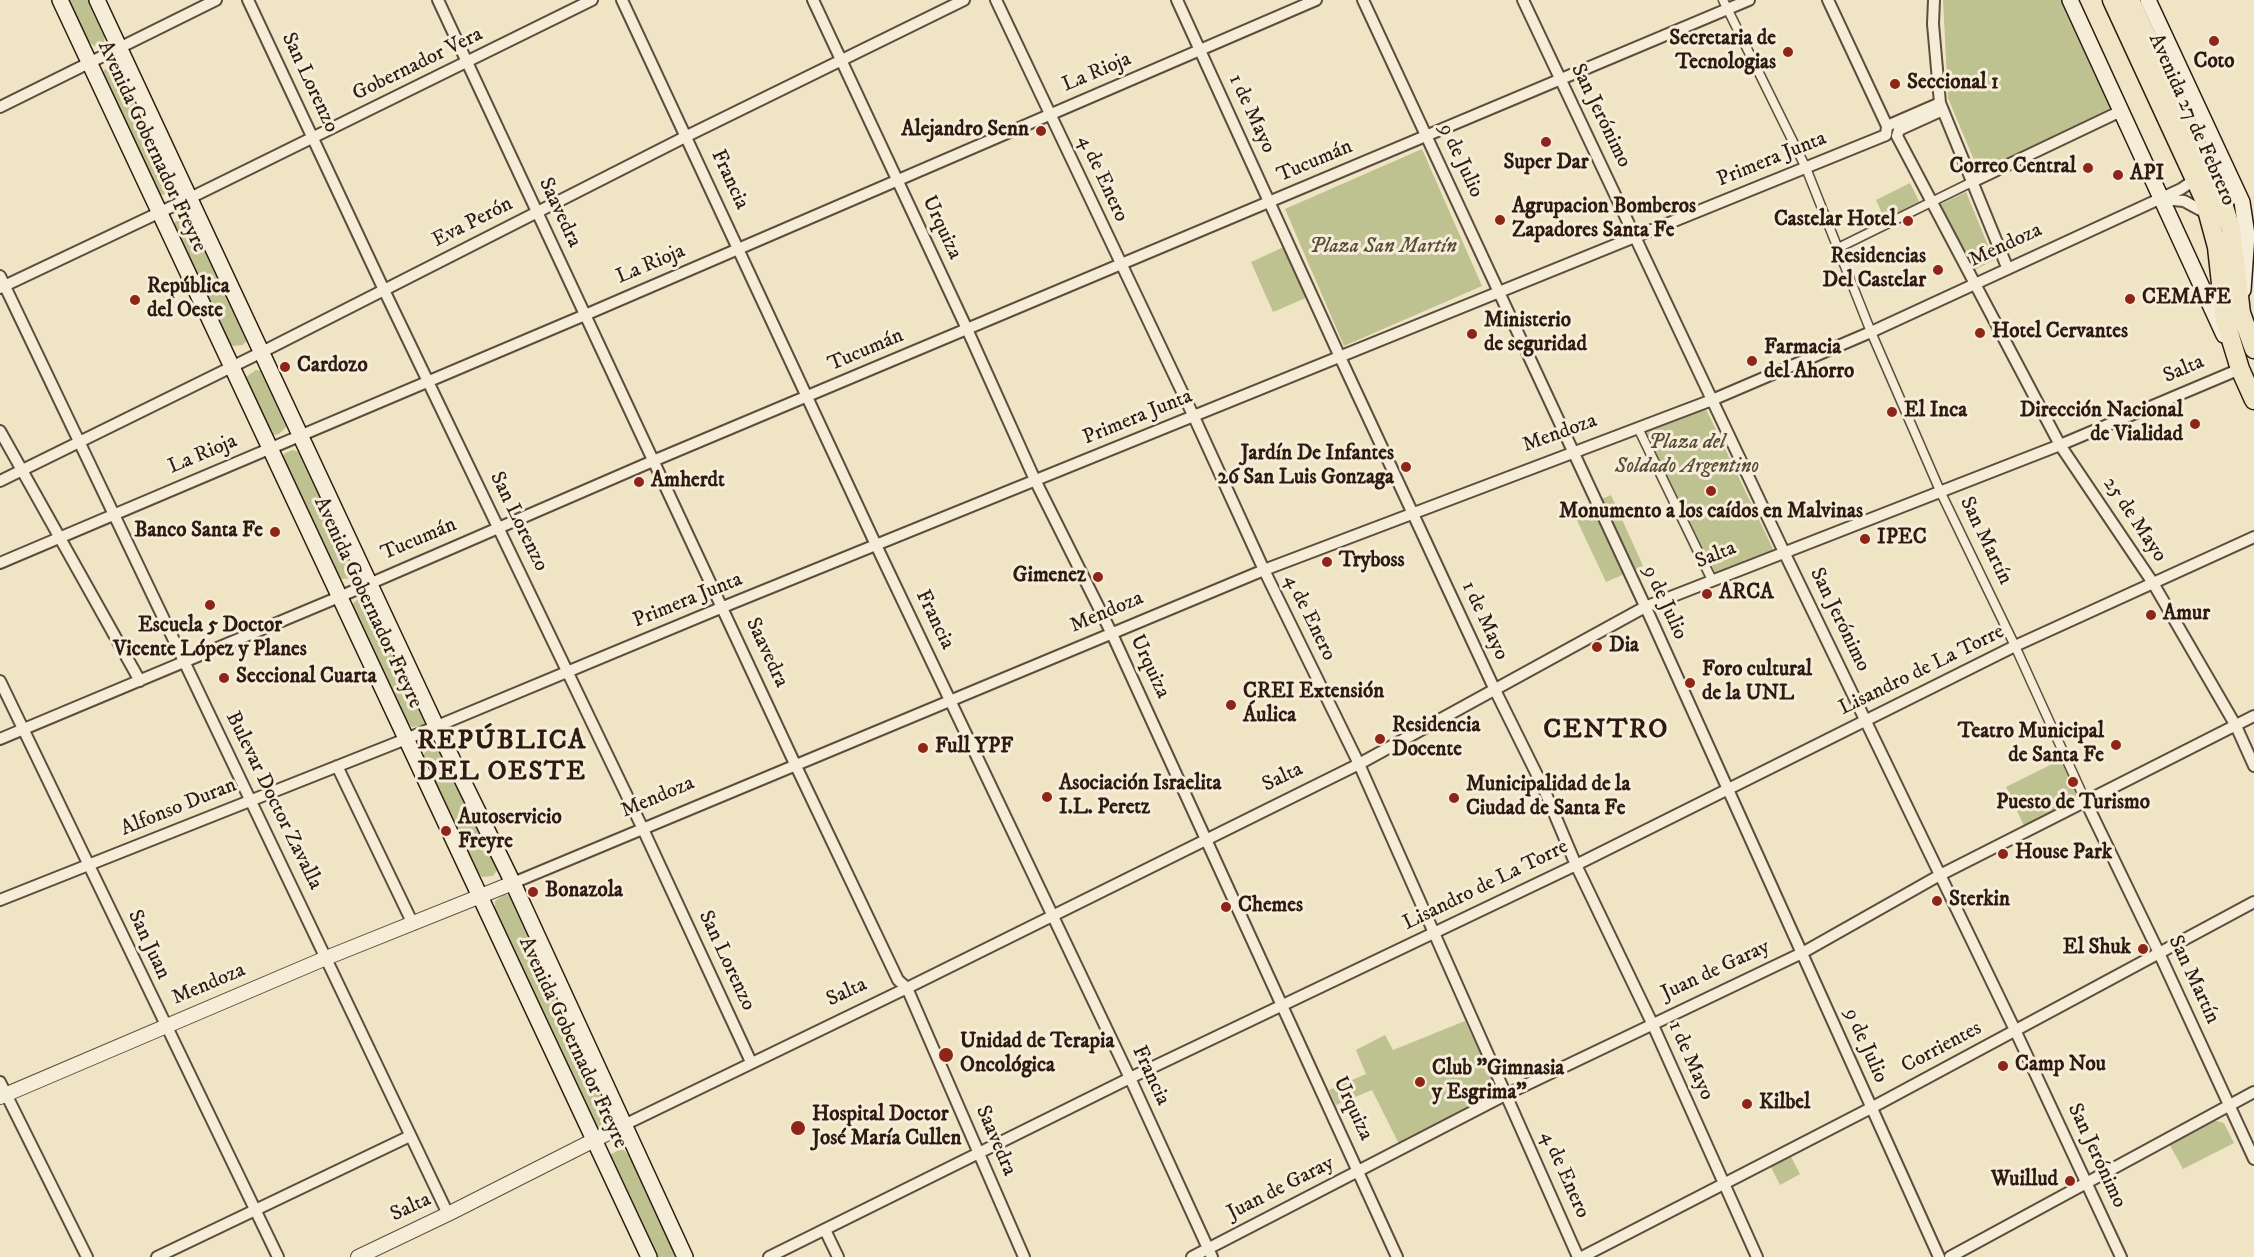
<!DOCTYPE html>
<html>
<head>
<meta charset="utf-8">
<style>
  body { margin:0 }
  canvas { display:block; background:#efe4c3 }
</style>
</head>
<body>
<canvas width="2254" height="1257"></canvas>
<script>
const context = document.querySelector('canvas').getContext('2d');
context.lineJoin = 'round';
function paint(path, color) { context.fillStyle = color; context.fill(path, 'evenodd'); }
const toPath = rows => new Path2D(rows.map(r => 'M' + r).join(''));
function trace(path, color, width, dash) { context.strokeStyle = color; context.lineWidth = width; context.lineCap = dash ? 'butt' : 'round'; context.setLineDash(dash || []); context.stroke(path); }
function write(font, color, halo, rows, align = 'center') {
  context.font = font + ' "IM FELL DW Pica",serif'; context.lineWidth = 6; context.setLineDash([]); context.textBaseline = 'middle'; context.strokeStyle = halo; context.fillStyle = color; for (const [text, x, y, turn = 0] of rows) {
    context.save(); context.translate(x, y); context.rotate((+turn || 0) * Math.PI / 180); context.textAlign = isNaN(turn) ? turn : align; if (halo) context.strokeText(text, 0, 0); context.fillText(text, 0, 0); context.restore();
  }
}
paint(toPath([
  [67,0,90,0,105,33,104,44,94,46,86,39],
  [1943,0,2063,0,2113,107,1979,172,1948,98],
  [112,66,117,67,122,73,177,187,171,194,161,195,158,192,102,76,104,70],
  [1422,149,1482,286,1344,346,1285,209],
  [1910,183,1920,203,1885,220,1876,200],
  [1966,192,1994,260,1975,270,1939,205],
  [184,217,189,218,194,224,249,338,243,345,233,346,229,343,175,233,174,227,175,222],
  [1286,246,1308,297,1273,312,1251,262],
  [256,370,262,371,266,376,286,421,287,426,279,434,274,435,269,433,246,385,246,377],
  [1705,407,1774,551,1704,578,1636,435],
  [292,450,297,451,303,457,358,571,352,578,342,579,338,576,282,460,284,454],
  [1611,495,1643,566,1606,582,1573,512],
  [362,597,367,598,373,604,426,722,422,725,412,727,408,723,354,613,352,607,354,602],
  [433,748,438,748,444,754,498,869,493,876,482,877,479,874,424,763,423,757,425,752],
  [2064,758,2083,799,2025,828,2006,787],
  [504,895,510,895,515,900,612,1114,613,1119,609,1124,602,1128,597,1128,594,1123,495,912,495,901],
  [1465,1021,1499,1094,1400,1146,1372,1090,1336,1105,1329,1090,1366,1074,1356,1050,1385,1035,1393,1050],
  [2210,1119,2224,1123,2234,1143,2183,1169,2168,1142],
  [619,1150,624,1150,630,1157,678,1257,656,1257,609,1160,611,1154],
  [1789,1153,1800,1174,1780,1185,1769,1163]
]), '#bec290');
const pedestrian = toPath([
  [1723,0,1806,168,1871,332,1941,493,2015,646,2085,800],
  [1838,248,1972,182],
  [1638,428,1712,580]
]);
const minor = toPath([
  [248,0,384,290,642,827,751,1062],
  [438,0,795,764,898,980,907,988,1024,1257],
  [622,0,876,545,1130,1078,1212,1257],
  [813,0,967,329,1035,480,1112,634,1397,1257],
  [996,0,1194,417,1264,570,1359,764,1578,1257],
  [1177,0,1340,357,1494,688,1543,787,1576,865,1652,1023,1757,1257],
  [1363,0,1652,621,1939,1257],
  [1523,0,1784,552,2015,1030,2121,1257],
  [1934,0,1933,24,1940,103,2007,267],
  [0,107,216,0],
  [1943,110,1899,130,1897,136,2060,445,2153,583,2236,726,2254,766],
  [1887,126,1940,103],
  [1972,182,2121,111],
  [2161,199,2184,201,2208,214],
  [0,276,448,1214],
  [0,288,190,198,592,0],
  [0,431,140,681],
  [0,481,262,352,687,136,964,0],
  [0,563,585,315,1316,0],
  [0,681,278,1257],
  [0,739,339,597,653,461,1749,0],
  [337,766,413,924],
  [2085,800,2159,953,2254,1159],
  [513,883,1264,570,1712,400,1871,332,2181,189,2197,178],
  [0,900,406,739,723,607,1886,135,1887,126,1828,0],
  [0,1082,87,1257],
  [624,1125,907,988,1359,764,1645,607,2060,445,2240,369],
  [825,1230,838,1257],
  [157,1257,410,1136],
  [769,1257,1130,1078,1576,865,2015,646,2254,537],
  [1192,1257,1507,1094,1802,953,1940,875,2254,716],
  [1582,1257,1871,1108,2254,902],
  [1950,1257,2254,1092]
]);
const tertiary = toPath([
  [0,1097,326,958,513,883],
  [358,1257,448,1214,624,1125]
]);
const secondary = toPath([
  [60,0,649,1257],
  [97,0,436,726,513,883,685,1257],
  [2070,0,2224,335],
  [2148,0,2242,202,2247,235,2243,290]
]);
const trunk = toPath([
  [2112,0,2204,199,2217,247,2225,320,2240,369,2254,400],
  [2130,0,2220,194,2231,229,2241,313,2254,349]
]);
trace(pedestrian, '#5e4c3e', 11);
trace(minor, '#5e4c3e', 14);
trace(tertiary, '#5e4c3e', 16);
trace(secondary, '#2e1a11', 18);
trace(trunk, '#2e1a11', 21);
trace(pedestrian, '#f5edd8', 8);
trace(minor, '#f5edd8', 10);
trace(tertiary, '#f5edd8', 14);
trace(secondary, '#f5edd8', 15);
trace(trunk, '#efe4c3', 18);
for (const [x, y, r, color] of [
  [2214,41,6,"#8f2418"],
  [1788,52,6,"#8f2418"],
  [1895,84,6,"#8f2418"],
  [1041,131,6,"#8f2418"],
  [1546,142,6,"#8f2418"],
  [2088,168,6,"#8f2418"],
  [2118,175,6,"#8f2418"],
  [1500,220,6,"#8f2418"],
  [1908,221,6,"#8f2418"],
  [1938,270,6,"#8f2418"],
  [2130,299,6,"#8f2418"],
  [135,300,6,"#8f2418"],
  [1980,333,6,"#8f2418"],
  [1472,334,6,"#8f2418"],
  [1752,361,6,"#8f2418"],
  [285,367,6,"#8f2418"],
  [1892,412,6,"#8f2418"],
  [2195,424,6,"#8f2418"],
  [1406,467,6,"#8f2418"],
  [639,482,6,"#8f2418"],
  [1711,491,6,"#8f2418"],
  [275,532,6,"#8f2418"],
  [1865,539,6,"#8f2418"],
  [1327,562,6,"#8f2418"],
  [1098,577,6,"#8f2418"],
  [1707,594,6,"#8f2418"],
  [210,605,6,"#8f2418"],
  [2151,615,6,"#8f2418"],
  [1597,647,6,"#8f2418"],
  [224,678,6,"#8f2418"],
  [1690,683,6,"#8f2418"],
  [1231,705,6,"#8f2418"],
  [1380,739,6,"#8f2418"],
  [2116,745,6,"#8f2418"],
  [923,748,6,"#8f2418"],
  [2073,782,6,"#8f2418"],
  [1047,797,6,"#8f2418"],
  [1454,798,6,"#8f2418"],
  [446,831,6,"#8f2418"],
  [2003,854,6,"#8f2418"],
  [533,892,6,"#8f2418"],
  [1937,901,6,"#8f2418"],
  [1226,907,6,"#8f2418"],
  [2143,949,6,"#8f2418"],
  [946,1055,8,"#8f2418"],
  [2003,1066,6,"#8f2418"],
  [1420,1082,6,"#8f2418"],
  [1747,1104,6,"#8f2418"],
  [798,1128,8,"#8f2418"],
  [2070,1181,6,"#8f2418"]
]) { const dot = new Path2D(); dot.arc(x, y, r, 0, 2 * Math.PI); context.fillStyle = color; context.fill(dot); trace(dot, '#f5edd8', 2); }
write('bold 21px', '#2e1a11', '#f5edd8', [
  ["Secretaria de",1776,40,"right"],
  ["Tecnologias",1776,64,"right"],
  ["Coto",2214,63,"center"],
  ["Seccional 1",1907,84],
  ["Alejandro Senn",1029,131,"right"],
  ["Super Dar",1546,164,"center"],
  ["Correo Central",2076,168,"right"],
  ["API",2130,175],
  ["Agrupacion Bomberos",1512,208],
  ["Zapadores Santa Fe",1512,232],
  ["Castelar Hotel",1896,221,"right"],
  ["Residencias",1926,258,"right"],
  ["Del Castelar",1926,282,"right"],
  ["República",147,288],
  ["del Oeste",147,312],
  ["CEMAFE",2142,299],
  ["Ministerio",1484,322],
  ["de seguridad",1484,346],
  ["Hotel Cervantes",1992,333],
  ["Farmacia",1764,349],
  ["del Ahorro",1764,373],
  ["Cardozo",297,367],
  ["El Inca",1904,412],
  ["Dirección Nacional",2183,412,"right"],
  ["de Vialidad",2183,436,"right"],
  ["Jardín De Infantes",1394,455,"right"],
  ["26 San Luis Gonzaga",1394,479,"right"],
  ["Amherdt",651,482],
  ["Monumento a los caídos en Malvinas",1711,513,"center"],
  ["Banco Santa Fe",263,532,"right"],
  ["IPEC",1877,539],
  ["Tryboss",1339,562],
  ["Gimenez",1086,577,"right"],
  ["ARCA",1719,594],
  ["Amur",2163,615],
  ["Escuela 5 Doctor",210,627,"center"],
  ["Vicente López y Planes",210,651,"center"],
  ["Dia",1609,647],
  ["Foro cultural",1702,671],
  ["de la UNL",1702,695],
  ["Seccional Cuarta",236,678],
  ["CREI Extensión",1243,693],
  ["Áulica",1243,717],
  ["Residencia",1392,727],
  ["Docente",1392,751],
  ["Teatro Municipal",2104,733,"right"],
  ["de Santa Fe",2104,757,"right"],
  ["Full YPF",935,748],
  ["Asociación Israelita",1059,785],
  ["I.L. Peretz",1059,809],
  ["Municipalidad de la",1466,786],
  ["Ciudad de Santa Fe",1466,810],
  ["Puesto de Turismo",2073,804,"center"],
  ["Autoservicio",458,819],
  ["Freyre",458,843],
  ["House Park",2015,854],
  ["Bonazola",545,892],
  ["Sterkin",1949,901],
  ["Chemes",1238,907],
  ["El Shuk",2131,949,"right"],
  ["Unidad de Terapia",960,1043],
  ["Oncológica",960,1067],
  ["Camp Nou",2015,1066],
  ["Club \"Gimnasia",1432,1070],
  ["y Esgrima\"",1432,1094],
  ["Kilbel",1759,1104],
  ["Hospital Doctor",812,1116],
  ["José María Cullen",812,1140],
  ["Wuillud",2058,1181,"right"]
], 'left');
write('21px', '#2e1a11', '#f5edd8', [
  ["Gobernador Vera",418,65,-26],
  ["La Rioja",1097,73,-23],
  ["San Lorenzo",309,83,65],
  ["1 de Mayo",1251,114,65],
  ["San Jerónimo",1600,116,64],
  ["Avenida 27 de Febrero",2191,120,66],
  ["Avenida Gobernador Freyre",151,147,65],
  ["Primera Junta",1772,160,-22],
  ["9 de Julio",1460,161,65],
  ["Tucumán",1315,162,-23],
  ["4 de Enero",1102,179,65],
  ["Francia",729,180,65],
  ["Saavedra",559,213,65],
  ["Eva Perón",473,223,-27],
  ["Urquiza",941,228,65],
  ["Mendoza",2006,246,-25],
  ["La Rioja",651,265,-23],
  ["Tucumán",866,351,-23],
  ["Salta",2184,370,-23],
  ["Primera Junta",1138,418,-22],
  ["Mendoza",1560,434,-20],
  ["La Rioja",203,455,-23],
  ["25 de Mayo",2134,520,56],
  ["San Lorenzo",518,522,64],
  ["Tucumán",419,540,-23],
  ["San Martín",1985,541,64],
  ["Salta",1716,556,-22],
  ["Primera Junta",688,601,-22],
  ["Avenida Gobernador Freyre",367,603,65],
  ["9 de Julio",1664,603,65],
  ["Mendoza",1107,613,-23],
  ["4 de Enero",1309,618,64],
  ["Francia",934,620,64],
  ["San Jerónimo",1839,620,64],
  ["1 de Mayo",1484,621,65],
  ["Saavedra",766,653,65],
  ["Urquiza",1149,667,65],
  ["Lisandro de La Torre",1922,671,-26],
  ["Salta",1283,778,-26],
  ["Mendoza",658,798,-23],
  ["Bulevar Doctor Zavalla",273,801,64],
  ["Alfonso Duran",179,808,-22],
  ["Lisandro de La Torre",1486,886,-26],
  ["San Juan",148,945,65],
  ["San Lorenzo",726,961,65],
  ["Juan de Garay",1716,971,-25],
  ["San Martín",2193,980,65],
  ["Mendoza",209,985,-23],
  ["Salta",847,993,-25],
  ["Avenida Gobernador Freyre",572,1043,65],
  ["9 de Julio",1865,1046,66],
  ["Corrientes",1942,1048,-28],
  ["1 de Mayo",1690,1061,66],
  ["Francia",1150,1076,65],
  ["Urquiza",1352,1109,65],
  ["Saavedra",995,1141,67],
  ["San Jerónimo",2096,1156,65],
  ["4 de Enero",1564,1175,66],
  ["Juan de Garay",1281,1189,-27],
  ["Salta",411,1208,-25]
]);
write('italic 21px', '#594c37', '#f5edd8', [
  ["Plaza San Martín",1383,248],
  ["Plaza del",1687,444],
  ["Soldado Argentino",1687,468]
]);
context.letterSpacing = '1.5px';
write('bold 27px', '#2e1a11', '#f5edd8', [
  ["CENTRO",1606,731],
  ["REPÚBLICA",502,742],
  ["DEL OESTE",502,773]
]);
context.letterSpacing = '0px';
</script>
</body>
</html>
